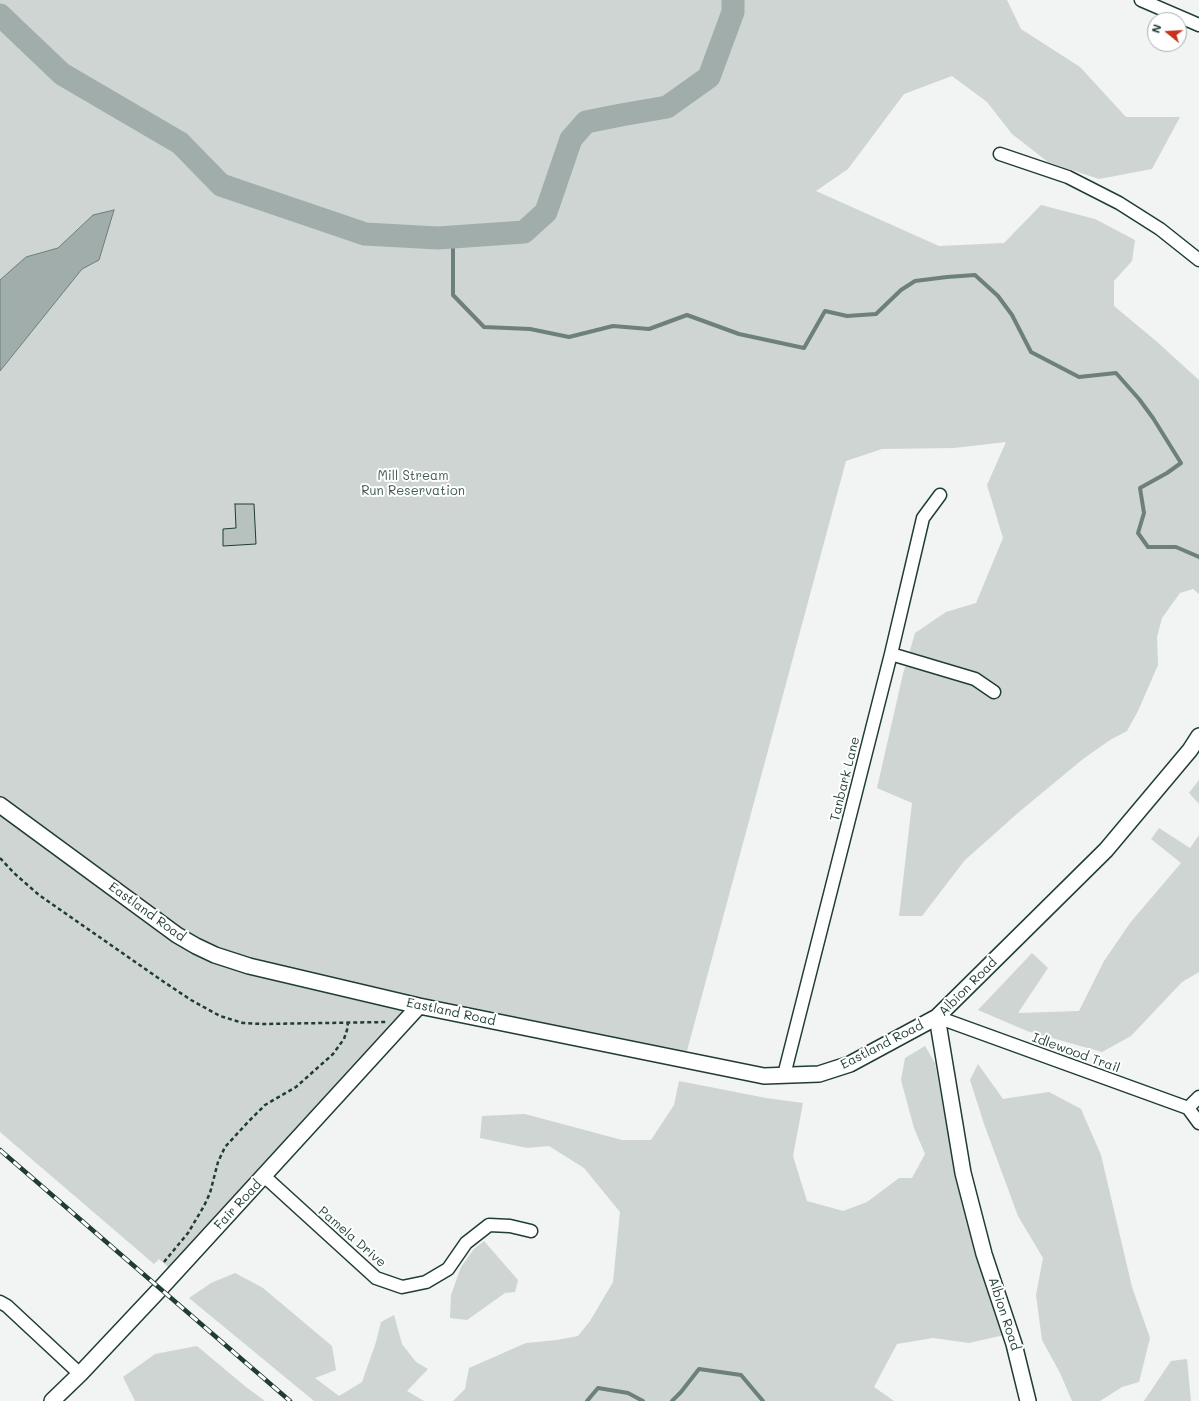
<!DOCTYPE html>
<html>
<head>
<meta charset="utf-8">
<style>
  body { margin:0 }
  #map { position:relative; width:1199px; height:1401px; overflow:hidden; background:#f2f3f3; font-family:Mali,sans-serif }
  canvas { display:block }
  .north { position:absolute; left:1147px; top:12px; width:40px; height:40px; box-sizing:border-box; background:#fff; border:1px solid #a5b1ae; border-radius:50%; rotate:288deg; font-size:11px; font-weight:700; line-height:16px; text-align:center; color:#1f3d34 }
  .north::after { content:''; display:block; margin:auto; width:14px; height:18px; background:#c8321e; clip-path:polygon(50% 0,100% 100%,50% 72%,0 100%) }
</style>
</head>
<body>
<div id="map">
<canvas width="1199" height="1401"></canvas>
<div class="north">N</div>
</div>
<script>
const context = document.querySelector('canvas').getContext('2d');
context.lineJoin = 'round';
function paint(path, color) { context.fillStyle = color; context.fill(path, 'evenodd'); }
const toPath = rows => new Path2D(rows.map(r => 'M' + r).join(''));
function trace(path, color, width, dash) { context.strokeStyle = color; context.lineWidth = width; context.lineCap = dash ? 'butt' : 'round'; context.setLineDash(dash || []); context.stroke(path); }
function write(font, color, halo, rows, align = 'center') {
  context.font = font + ' Mali,sans-serif'; context.lineWidth = 4; context.setLineDash([]); context.textBaseline = 'middle'; context.strokeStyle = halo; context.fillStyle = color; for (const [text, x, y, turn = 0] of rows) {
    context.save(); context.translate(x, y); context.rotate((+turn || 0) * Math.PI / 180); context.textAlign = isNaN(turn) ? turn : align; if (halo) context.strokeText(text, 0, 0); context.fillText(text, 0, 0); context.restore();
  }
}
paint(toPath([
  [0,0,1007,0,1021,29,1080,67,1126,117,1180,117,1152,169,1099,179,1048,162,1012,134,987,102,952,76,904,94,848,169,816,191,939,246,1004,243,1041,205,1095,219,1135,240,1132,261,1114,281,1114,306,1156,341,1199,380,1199,594,1193,589,1180,593,1162,618,1157,637,1158,665,1138,711,1127,731,1110,740,1083,759,1019,812,965,860,922,916,899,916,912,803,877,788,903,674,915,633,946,612,976,603,1003,538,987,485,1006,442,954,448,882,449,846,461,684,1062,424,1007,175,1273,159,1259,154,1264,0,1132],
  [1199,780,1199,804,1189,793],
  [1159,828,1190,848,1199,835,1199,972,1182,982,1131,1036,1102,1052,1027,1031,978,1010,1032,953,1048,968,1018,1013,1079,1011,1104,961,1130,923,1181,863,1151,839],
  [925,1046,935,1063,953,1162,1004,1335,969,1343,933,1338,897,1344,874,1387,894,1401,453,1401,465,1389,469,1368,526,1343,557,1340,578,1336,590,1321,613,1282,620,1212,584,1168,549,1146,527,1148,480,1138,482,1116,525,1114,622,1140,651,1140,674,1105,679,1081,766,1098,803,1103,793,1156,807,1201,843,1211,867,1202,899,1178,912,1178,925,1154,914,1128,901,1080,905,1058],
  [978,1064,1003,1099,1049,1092,1081,1109,1101,1155,1132,1287,1150,1338,1139,1382,1122,1387,1100,1401,1072,1401,1060,1373,1042,1340,1036,1295,1043,1258,1018,1216,984,1124,970,1080],
  [484,1241,518,1280,515,1292,505,1293,467,1320,450,1318,451,1295,461,1267,474,1249],
  [235,1273,263,1288,332,1346,336,1370,315,1378,339,1396,362,1382,376,1342,381,1322,394,1315,402,1344,416,1362,428,1369,407,1391,424,1401,314,1401,189,1298,211,1283],
  [197,1346,246,1387,265,1401,135,1401,123,1377,155,1354],
  [1187,1359,1191,1401,1144,1401,1171,1361]
]), '#ced5d3');
const water = toPath([
  [114,210,99,260,82,269,0,371,0,280,26,257,58,248,93,215,114,210]
]);
paint(water, '#a1adaa');
trace(water, '#6d807b', 1);
trace(toPath([
  [453,237,453,295,484,327,530,329,569,337,613,326,649,329,687,315,739,334,804,348,825,311,847,316,876,314,901,290,915,281,947,277,975,275,998,296,1012,315,1031,352,1079,377,1116,373,1139,399,1153,418,1181,463,1167,473,1140,488,1144,513,1138,533,1148,547,1176,547,1199,557],
  [587,1401,598,1388,628,1393,643,1401],
  [672,1401,681,1392,699,1369,741,1375,763,1401]
]), '#6d807b', 4);
trace(toPath([
  [0,15,62,74,180,143,221,185,365,234,438,238,524,232,546,212,571,139,586,122,621,115,667,107,709,77,733,12,733,0]
]), '#a1adaa', 23);
const building = toPath([
  [235,504,254,504,256,544,223,546,223,529,236,528,235,504]
]);
paint(building, '#b7c1bd');
trace(building, '#1f3d34', 1);
const minor = toPath([
  [1141,0,1199,25],
  [1000,154,1068,177,1119,203,1160,229,1199,260],
  [891,654,975,679,994,692],
  [937,1017,1188,1108,1199,1123],
  [784,1075,891,654,923,518,940,495],
  [1188,1108,1199,1097],
  [264,1176,376,1278,402,1287,426,1282,448,1269,466,1243,489,1225,510,1226,531,1231],
  [0,1302,7,1306,80,1374]
]);
const tertiary = toPath([
  [0,805,177,935,196,946,215,955,249,966,419,1006,764,1076,819,1074,850,1064,937,1017,1106,850,1190,750,1199,736],
  [937,1017,963,1173,984,1254,1014,1344,1028,1401],
  [52,1401,80,1374,160,1289,419,1006]
]);
trace(minor, '#1f3d34', 15);
trace(tertiary, '#1f3d34', 18);
trace(toPath([
  [0,858,14,873,39,895,164,982,191,1000,220,1016,243,1023,262,1024,387,1022],
  [164,1262,188,1233,204,1206,210,1193,218,1162,225,1147,248,1122,265,1105,296,1087,333,1054,344,1039,347,1030,348,1022]
]), '#1f3d34', 2.5, [4, 3]);
trace(minor, '#fff', 12);
trace(tertiary, '#fff', 15);
const rail = toPath([
  [0,1150,290,1401]
]);
trace(rail, '#1f3d34', 4.5);
trace(rail, '#fff', 3, [9]);
write('13px', '#425b54', '#fff', [
  ["Mill Stream",413,476],
  ["Run Reservation",413,491]
]);
write('13px', '#1f3d34', '#fff', [
  ["Tanbark Lane",845,779,-76],
  ["Eastland Road",147,912,36],
  ["Albion Road",968,987,-45],
  ["Eastland Road",451,1012,12],
  ["Eastland Road",882,1045,-27],
  ["Idlewood Trail",1076,1053,20],
  ["Fair Road",238,1205,-47],
  ["Pamela Drive",352,1237,41],
  ["Albion Road",1004,1314,72]
]);
</script>
</body>
</html>
